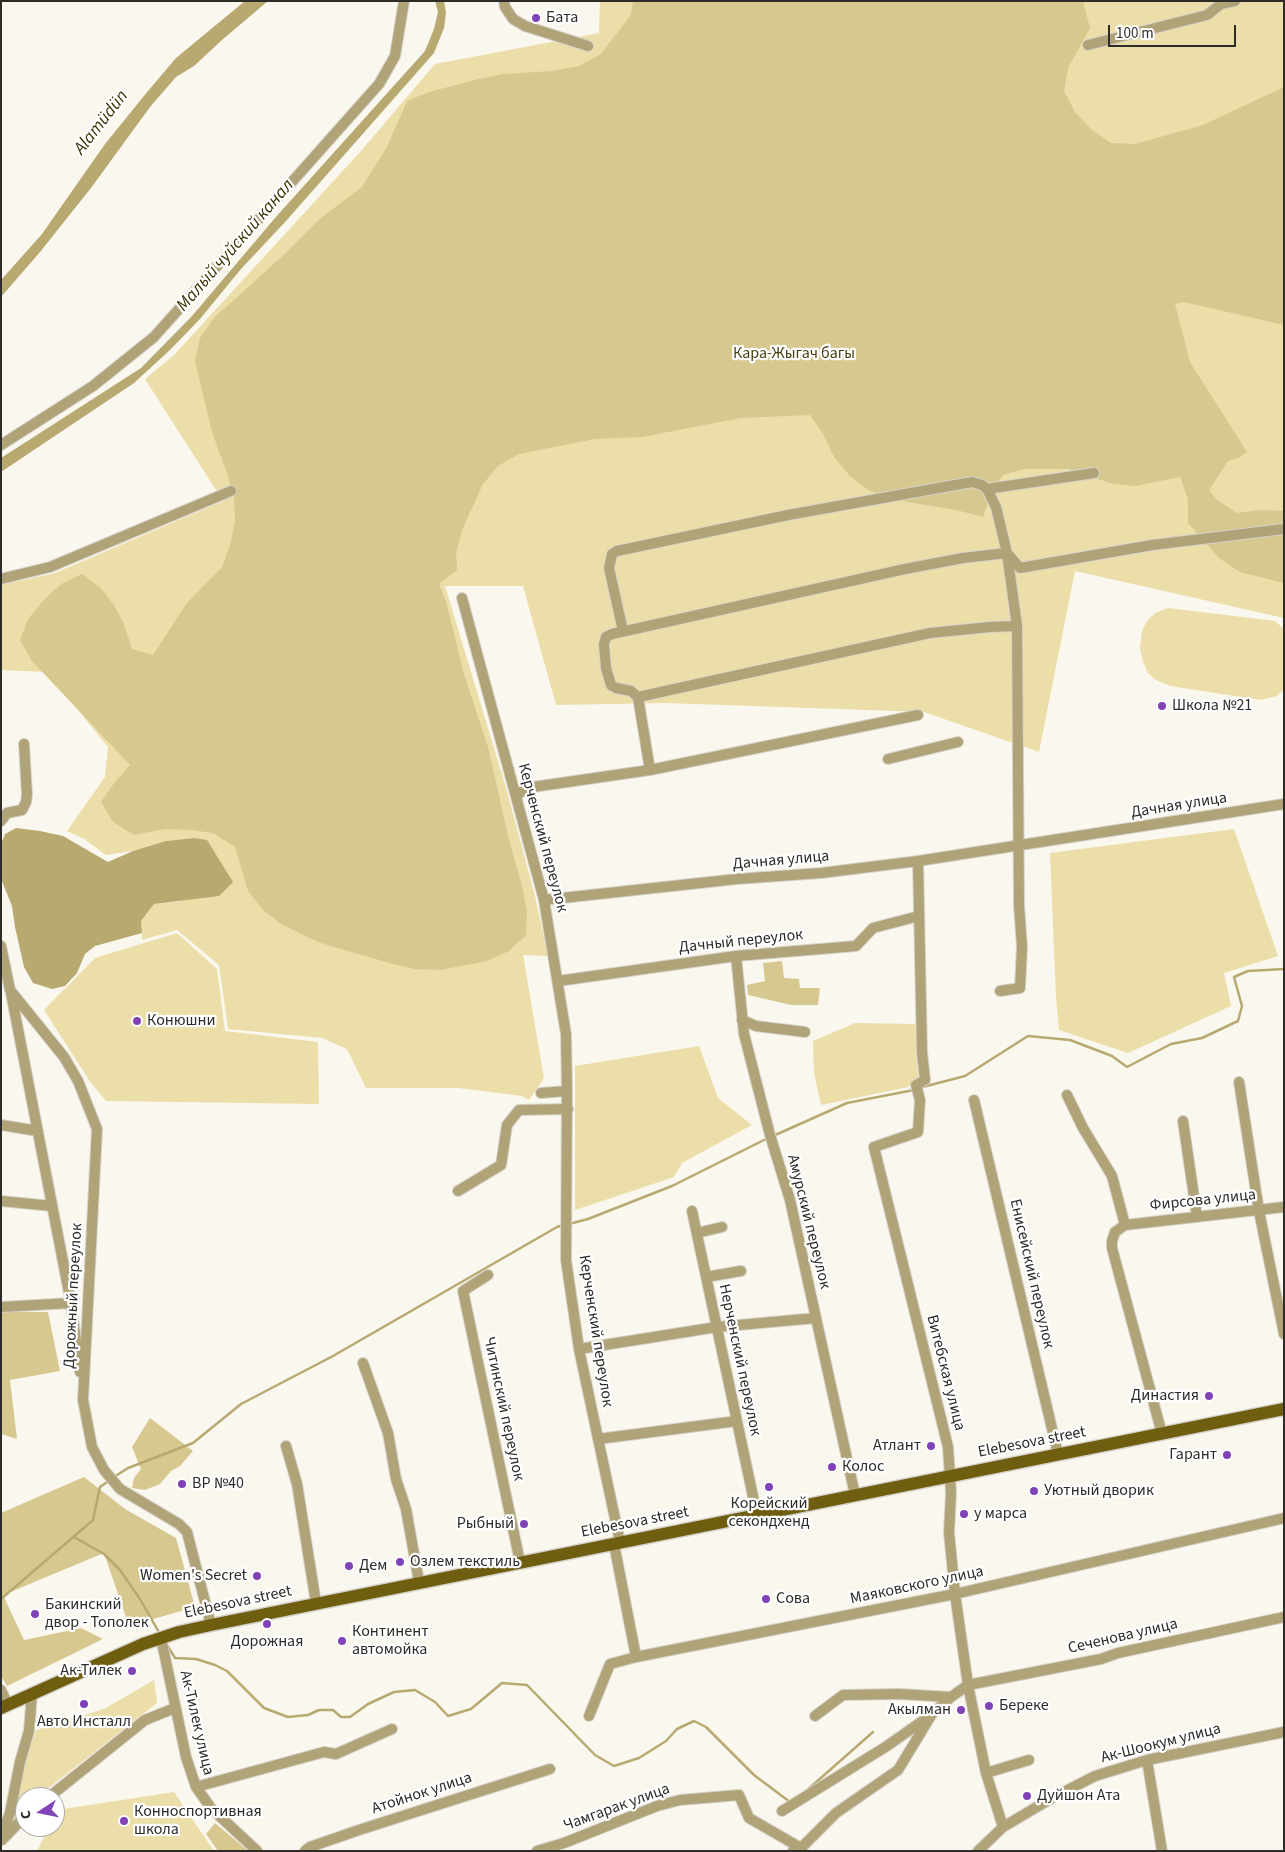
<!DOCTYPE html>
<html>
<head>
<meta charset="utf-8">
<style>
  body { margin:0 }
  #map { position:relative; width:1285px; height:1852px; overflow:hidden; background:#faf7ee; font-family:"Source Sans 3",sans-serif }
  canvas { display:block }
  .frame { position:absolute; inset:0; border:2px solid #2d2c28; pointer-events:none }
  .north { position:absolute; left:15px; top:1787px; width:50px; height:50px; box-sizing:border-box; background:#fff; border:1px solid #ababa9; border-radius:50%; rotate:259deg; font-size:14px; font-weight:700; line-height:20px; text-align:center; color:#2d2c28 }
  .north::after { content:''; display:block; margin:auto; width:18px; height:22px; background:#8042b7; clip-path:polygon(50% 0,100% 100%,50% 72%,0 100%) }
  .scale { position:absolute; left:1108px; top:25px; width:128px; height:22px; box-sizing:border-box; border:2px solid #2d2c28; border-top:0; padding-left:6px; font-size:15px; line-height:18px; white-space:nowrap; color:#2d2c28; -webkit-text-stroke:4px #fff; paint-order:stroke }
</style>
</head>
<body>
<div id="map">
<canvas width="1285" height="1852"></canvas>
<div class="frame"></div>
<div class="north">С</div>
<div class="scale">100 m</div>
</div>
<script>
const context = document.querySelector('canvas').getContext('2d');
context.lineJoin = 'round';
function paint(path, color) { context.fillStyle = color; context.fill(path, 'evenodd'); }
const toPath = rows => new Path2D(rows.map(r => 'M' + r).join(''));
function trace(path, color, width, dash) { context.strokeStyle = color; context.lineWidth = width; context.lineCap = dash ? 'butt' : 'round'; context.setLineDash(dash || []); context.stroke(path); }
function write(font, color, halo, rows, align = 'center') {
  context.font = font + ' "Source Sans 3",sans-serif'; context.lineWidth = 4.5; context.setLineDash([]); context.textBaseline = 'middle'; context.strokeStyle = halo; context.fillStyle = color; for (const [text, x, y, turn = 0] of rows) {
    context.save(); context.translate(x, y); context.rotate((+turn || 0) * Math.PI / 180); context.textAlign = isNaN(turn) ? turn : align; if (halo) context.strokeText(text, 0, 0); context.fillText(text, 0, 0); context.restore();
  }
}
paint(toPath([
  [600,1,1284,1,1284,618,1075,571,1039,752,924,712,666,703,556,705,523,586,445,586,507,791,535,896,548,956,523,955,544,1078,529,1100,522,1096,458,1088,366,1088,347,1049,322,1038,228,1029,219,965,177,930,142,940,141,921,154,904,183,901,194,838,166,841,133,851,106,855,84,839,67,831,105,777,108,747,47,672,1,670,1,585,55,573,223,501,145,379,174,355,361,151,435,64,599,33],
  [1168,608,1275,621,1284,629,1284,689,1277,696,1261,700,1170,686,1156,680,1148,673,1143,662,1140,648,1142,631,1147,621,1155,613],
  [1234,829,1278,956,1224,973,1231,1006,1128,1053,1059,1030,1056,998,1050,853],
  [177,933,217,969,225,1031,318,1042,319,1104,106,1101,89,1080,44,1010,95,958],
  [855,1023,915,1024,918,1077,908,1087,821,1105,814,1073,813,1041],
  [699,1046,718,1098,752,1125,682,1163,674,1177,575,1210,575,1066],
  [154,1680,157,1703,37,1797,25,1797,25,1808,17,1815,23,1769,36,1730,104,1709],
  [174,1792,214,1851,37,1851,49,1827,55,1827,55,1814,57,1810]
]), '#ecdea8');
paint(toPath([
  [633,1,1083,1,1090,28,1068,68,1064,91,1075,112,1092,130,1111,143,1135,144,1203,125,1284,87,1284,325,1184,302,1175,304,1190,362,1247,452,1238,458,1228,461,1209,490,1217,500,1237,513,1260,510,1284,511,1284,583,1240,572,1219,558,1188,523,1188,499,1180,477,1135,486,1113,484,1069,469,1024,469,1003,475,991,494,983,517,960,511,891,499,868,490,850,476,834,457,823,434,810,415,741,418,642,437,595,439,519,454,498,466,483,484,462,530,456,553,457,570,439,584,447,605,464,674,488,747,509,840,522,886,527,912,526,935,509,951,487,961,440,970,415,969,393,964,324,944,303,935,281,924,263,910,248,891,235,847,213,833,190,830,165,829,134,835,113,822,101,802,115,782,130,765,32,661,20,640,28,619,44,600,61,584,82,574,100,587,114,605,124,624,132,649,153,655,187,603,222,567,230,545,235,522,234,497,228,476,212,432,195,361,200,338,214,318,288,251,322,217,362,187,387,147,407,101,429,92,479,79,503,74,553,71,579,66,601,54,631,15],
  [782,961,784,978,799,979,800,988,820,988,818,1005,791,1005,748,995,747,985,765,981,763,963],
  [1,1312,48,1312,60,1371,10,1380,17,1439,1,1434],
  [150,1418,193,1451,180,1466,171,1471,160,1484,145,1490,132,1488,134,1478,141,1469,132,1447],
  [84,1477,125,1509,176,1538,195,1607,129,1626,104,1553,3,1595,24,1640,81,1628,103,1639,7,1686,1,1676,1,1513],
  [215,1823,234,1839,248,1851,218,1851,206,1834]
]), '#d7c88f');
paint(toPath([
  [245,1,268,1,222,40,194,66,176,77,150,107,91,188,40,252,1,297,1,280,42,234,105,144,148,91,176,58],
  [435,1,444,1,446,13,444,28,434,53,286,221,241,269,200,319,170,350,134,383,1,472,1,458,141,368,192,316,275,218,425,51,434,29,438,12],
  [16,828,40,831,63,836,108,862,133,851,166,841,194,838,207,840,233,882,219,896,154,904,141,921,142,933,95,946,85,954,77,973,65,986,52,989,33,983,24,967,15,927,12,906,1,879,1,844,5,834]
]), '#b8a971');
trace(toPath([
  [919,1088,965,1076,1028,1036,1070,1040,1112,1056,1127,1067,1171,1044,1202,1038,1238,1021,1242,1006,1234,977,1248,971,1284,969],
  [773,1136,847,1103,914,1090],
  [569,1224,588,1219,672,1186,768,1138],
  [114,1477,128,1468,193,1443,241,1404,333,1356,557,1227,563,1225],
  [74,1537,104,1554,120,1570,140,1599,160,1634],
  [1,1599,93,1520,100,1487,110,1480],
  [167,1645,175,1658,196,1659,215,1665,227,1671,264,1708,288,1717,308,1715,319,1710,333,1710,341,1717,350,1717,368,1704,394,1692,415,1690,435,1702,448,1716,471,1709,502,1683,527,1685,595,1755,614,1766,639,1758,666,1741,677,1729,694,1721,706,1727,754,1775,790,1802],
  [805,1792,873,1732]
]), '#b8a971', 2.5);
const minor = toPath([
  [504,1,505,7,513,19,525,26,588,46],
  [1088,45,1207,15,1221,4,1235,1],
  [1,445,93,386,154,337,379,84,395,56,404,1],
  [987,489,996,507,1007,553,1020,568,1152,545,1284,529],
  [1,579,50,567,231,491],
  [462,598,544,900,566,1034,567,1091],
  [623,631,609,568,612,554,617,551,788,515,972,482,982,485,987,489,1094,473],
  [638,697,631,691,616,688,611,685,606,668,604,644,606,637,612,634,905,569,963,558,1007,553,1017,626],
  [888,759,958,742],
  [650,770,638,697,930,633,990,627,1017,626,1019,905,1022,947,1020,988,1000,991],
  [516,796,526,788,650,770,918,715],
  [1,821,7,813,22,810,26,802,27,795,24,744],
  [918,861,922,1052,925,1080,916,1085,920,1100,918,1132,874,1147,948,1447,951,1493,949,1532,955,1594,968,1685,986,1773,1003,1827],
  [544,900,737,879,821,873,918,861,1284,804],
  [1,946,10,990,64,1057,78,1081,97,1129,83,1400,92,1447,104,1470,120,1489,179,1524,187,1532,211,1625],
  [736,956,744,1034,770,1135,790,1200,855,1495],
  [558,981,736,956,856,946,873,928,919,916],
  [11,993,71,1303,80,1372],
  [742,1020,756,1026,805,1032],
  [1239,1082,1259,1211,1284,1334],
  [541,1093,567,1091,566,1260,579,1349,620,1542],
  [1067,1095,1083,1128,1112,1176,1125,1225],
  [974,1100,1058,1454],
  [1183,1121,1197,1217],
  [1,1125,38,1131],
  [458,1191,501,1165,507,1125,519,1110,568,1109],
  [1,1201,52,1206],
  [692,1211,757,1515],
  [697,1233,722,1227],
  [488,1275,463,1291,520,1562],
  [706,1277,741,1271],
  [1,1307,71,1303],
  [579,1349,717,1327,816,1318],
  [363,1363,388,1433,396,1479,406,1509,419,1582],
  [1162,1434,1112,1248,1112,1241,1115,1232,1125,1225,1284,1207],
  [598,1439,737,1421],
  [286,1446,297,1484,316,1603],
  [614,1544,636,1657],
  [161,1638,186,1757,196,1787,211,1808,257,1851],
  [1,1690,8,1705],
  [589,1716,610,1664,636,1657,955,1594,1284,1518],
  [815,1716,843,1695,899,1694,951,1697],
  [1147,1760,1162,1851],
  [986,1773,1029,1760],
  [196,1787,324,1752,336,1754,392,1729],
  [49,1797,145,1720,175,1708],
  [782,1811,887,1746,931,1715],
  [1,1837,10,1813,20,1762,29,1731,32,1694],
  [2,1840,25,1816],
  [305,1851,310,1847,359,1830,550,1769],
  [537,1851,564,1843,657,1806,680,1800,739,1795,749,1818,801,1848,802,1851],
  [793,1851,801,1848,836,1813,898,1770,932,1714,951,1697,968,1685,1101,1659,1118,1653,1284,1617],
  [978,1851,1003,1827,1052,1798,1095,1776,1147,1760,1284,1732]
]);
const major = toPath([
  [1,1708,143,1644,179,1632,211,1625,1284,1409]
]);
trace(minor, '#d5d2ca', 12);
trace(major, '#d5d2ca', 15);
trace(minor, '#afa377', 10);
trace(major, '#6f5d10', 12);
for (const [x, y, r, color] of [
  [536,18,5,"#8042b7"],
  [1162,706,5,"#8042b7"],
  [137,1021,5,"#8042b7"],
  [1209,1396,5,"#8042b7"],
  [931,1446,5,"#8042b7"],
  [1227,1455,5,"#8042b7"],
  [832,1467,5,"#8042b7"],
  [182,1484,5,"#8042b7"],
  [769,1487,5,"#8042b7"],
  [1034,1491,5,"#8042b7"],
  [964,1514,5,"#8042b7"],
  [524,1524,5,"#8042b7"],
  [400,1562,5,"#8042b7"],
  [349,1566,5,"#8042b7"],
  [257,1576,5,"#8042b7"],
  [766,1599,5,"#8042b7"],
  [35,1614,5,"#8042b7"],
  [267,1624,5,"#8042b7"],
  [342,1641,5,"#8042b7"],
  [132,1671,5,"#8042b7"],
  [84,1704,5,"#8042b7"],
  [989,1706,5,"#8042b7"],
  [961,1710,5,"#8042b7"],
  [1027,1796,5,"#8042b7"],
  [124,1821,5,"#8042b7"]
]) { const dot = new Path2D(); dot.arc(x, y, r, 0, 2 * Math.PI); context.fillStyle = color; context.fill(dot); trace(dot, '#fff', 2); }
write('16px', '#2d2c28', '#fff', [
  ["Бата",546,18],
  ["Школа №21",1172,706],
  ["Конюшни",147,1021],
  ["Династия",1199,1396,"right"],
  ["Атлант",921,1446,"right"],
  ["Гарант",1217,1455,"right"],
  ["Колос",842,1467],
  ["BP №40",192,1484],
  ["Уютный дворик",1044,1491],
  ["Корейский",769,1504,"center"],
  ["секондхенд",769,1522,"center"],
  ["у марса",974,1514],
  ["Рыбный",514,1524,"right"],
  ["Озлем текстиль",410,1562],
  ["Дем",359,1566],
  ["Women's Secret",247,1576,"right"],
  ["Сова",776,1599],
  ["Бакинский",45,1605],
  ["двор - Тополек",45,1623],
  ["Континент",352,1632],
  ["автомойка",352,1650],
  ["Дорожная",267,1642,"center"],
  ["Ак-Тилек",122,1671,"right"],
  ["Береке",999,1706],
  ["Акылман",951,1710,"right"],
  ["Авто Инсталл",84,1722,"center"],
  ["Дуйшон Ата",1037,1796],
  ["Конноспортивная",134,1812],
  ["школа",134,1830]
], 'left');
write('16px', '#493e10', '#fff', [
  ["Кара-Жыгач багы",794,354]
]);
write('16px', '#2d2c28', '#fff', [
  ["Дачная улица",1179,806,-9],
  ["Керченский переулок",542,838,75],
  ["Дачная улица",781,861,-5],
  ["Дачный переулок",741,942,-6],
  ["Фирсова улица",1203,1201,-6],
  ["Амурский переулок",808,1222,76],
  ["Енисейский переулок",1031,1274,77],
  ["Дорожный переулок",74,1296,-87],
  ["Керченский переулок",595,1331,81],
  ["Нерченский переулок",739,1360,78],
  ["Витебская улица",945,1373,76],
  ["Читинский переулок",503,1409,78],
  ["Elebesova street",1032,1443,-11],
  ["Elebesova street",635,1523,-11],
  ["Маяковского улица",917,1586,-12],
  ["Elebesova street",238,1603,-12],
  ["Сеченова улица",1123,1637,-13],
  ["Ак-Тилек улица",196,1723,77],
  ["Ак-Шоокум улица",1161,1744,-14],
  ["Атойнок улица",422,1794,-18],
  ["Чамгарак улица",617,1808,-20]
]);
write('italic 18px', '#3c3101', '#fff', [
  ["Alamüdün",102,123,-52],
  ["Малый чуйский канал",236,246,-49]
]);
</script>
</body>
</html>
